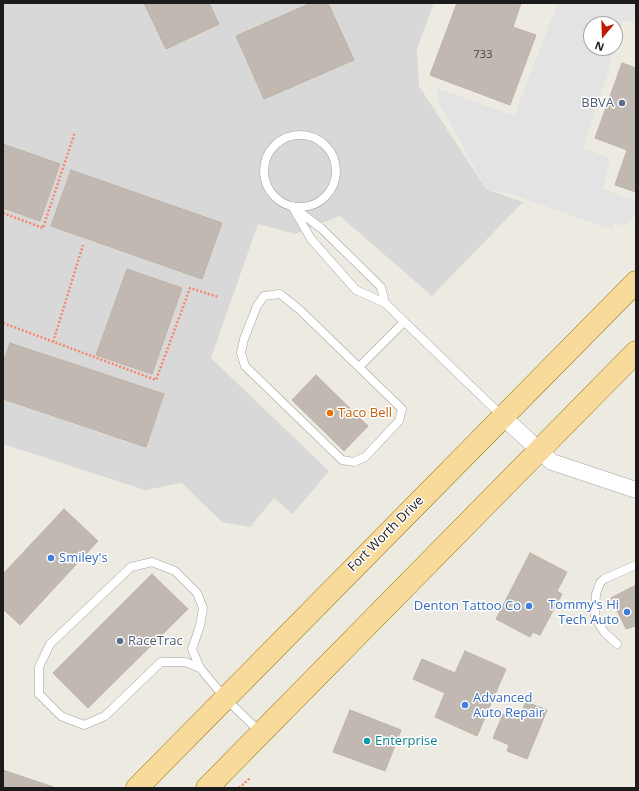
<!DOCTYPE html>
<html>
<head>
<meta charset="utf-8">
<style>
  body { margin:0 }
  #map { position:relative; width:639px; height:791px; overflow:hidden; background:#edeae1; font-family:"Open Sans",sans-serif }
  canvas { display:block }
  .frame { position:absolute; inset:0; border:4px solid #1b1b1b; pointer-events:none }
  .north { position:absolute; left:583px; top:16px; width:40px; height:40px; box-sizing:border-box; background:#fff; border:1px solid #a4a4a4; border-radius:50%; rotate:199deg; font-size:11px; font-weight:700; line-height:16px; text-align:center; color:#1b1b1b }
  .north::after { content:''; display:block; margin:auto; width:14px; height:18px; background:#c11906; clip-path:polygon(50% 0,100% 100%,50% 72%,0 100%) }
</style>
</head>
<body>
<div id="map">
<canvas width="639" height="791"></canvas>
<div class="frame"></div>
<div class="north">N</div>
</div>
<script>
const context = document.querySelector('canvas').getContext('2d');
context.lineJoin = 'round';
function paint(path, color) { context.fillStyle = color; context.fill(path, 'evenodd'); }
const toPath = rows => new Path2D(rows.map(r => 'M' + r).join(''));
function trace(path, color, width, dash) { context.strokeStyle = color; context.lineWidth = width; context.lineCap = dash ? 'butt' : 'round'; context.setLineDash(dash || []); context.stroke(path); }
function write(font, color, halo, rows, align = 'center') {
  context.font = font + ' "Open Sans",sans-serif'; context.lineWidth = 3; context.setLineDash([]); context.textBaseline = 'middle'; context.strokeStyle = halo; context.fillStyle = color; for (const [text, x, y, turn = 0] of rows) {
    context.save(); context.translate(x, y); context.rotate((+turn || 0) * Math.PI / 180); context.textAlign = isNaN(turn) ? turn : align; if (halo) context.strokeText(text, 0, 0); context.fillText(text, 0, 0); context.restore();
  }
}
paint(toPath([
  [3,3,434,3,417,49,419,86,486,189,523,202,432,296,340,216,295,234,258,224,211,358,329,471,293,514,274,498,250,527,222,522,182,483,145,490,3,444]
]), '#d9d8d8');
paint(toPath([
  [558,3,636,3,636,24,623,20,615,47,615,24,591,24,591,48,615,48,583,148,610,158,603,189,636,201,636,213,625,226,614,223,612,230,511,194,486,189,438,101,437,88,514,116]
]), '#e3e3e3');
const building = toPath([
  [144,3,209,3,219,24,166,49,144,3],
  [311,3,328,3,354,60,264,99,236,36,311,3],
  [457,3,521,3,513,27,536,35,510,105,430,75,457,3],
  [622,63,636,68,636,192,615,185,627,150,595,138,622,63],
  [3,144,60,164,40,221,3,208,3,144],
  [71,170,222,223,202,279,51,226,71,170],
  [127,269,182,288,152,374,96,355,127,269],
  [10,343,164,394,146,447,3,399,3,363,10,343],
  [316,375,368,426,344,451,292,400,316,375],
  [64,509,98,541,20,625,3,609,3,574,64,509],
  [530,553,567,572,557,591,562,594,540,635,533,632,530,637,496,619,530,553],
  [152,574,188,609,88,708,53,673,152,574],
  [636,585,636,627,635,626,626,629,611,598,636,585],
  [465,651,506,669,477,736,435,717,445,693,413,679,422,659,455,673,465,651],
  [526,702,547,710,527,759,507,751,509,745,493,738,503,714,518,720,526,702],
  [350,710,401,730,385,771,333,752,350,710],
  [3,770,56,788,3,788,3,770]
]);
paint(building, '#c1b9b1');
trace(building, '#beb2a4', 1);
const service = toPath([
  '264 171a36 36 0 1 1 72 0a36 36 0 1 1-72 0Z',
  [292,206,311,239,356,290,385,303,502,416],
  [297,210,321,228,381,287,385,303],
  [280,294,300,310,402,409,399,421,365,457,354,462,342,460,245,366,241,353,244,339,257,306,264,296,280,294],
  [359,367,404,322],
  [617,644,605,633,599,624,595,615,596,594,600,583,604,579,636,565],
  [200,668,185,662,161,662,105,716,84,725,61,716,39,694,39,667,50,644,131,567,152,562,175,571,197,593,203,608,200,626,192,649,200,668,225,698,260,732]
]);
const minor = toPath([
  [502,416,552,462,636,490]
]);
const primary = toPath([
  [137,788,636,282],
  [207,788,636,352]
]);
trace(service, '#a2a2a2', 9);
trace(minor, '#a2a2a2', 17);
trace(primary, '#8e6f05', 23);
trace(toPath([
  [3,213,43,228,75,132],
  [3,323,156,380,190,288,218,297],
  [53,342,83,245],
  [239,788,250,778]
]), '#f5876a', 2.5, [2, 2]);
trace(service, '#fff', 8);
trace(minor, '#fff', 16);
trace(primary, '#f8da9a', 22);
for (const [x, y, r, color] of [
  [622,103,4,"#5c6f8a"],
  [330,413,4,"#e8710a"],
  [51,558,4,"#3f7fe0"],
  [529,606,4,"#3f7fe0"],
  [627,612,4,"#3f7fe0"],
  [120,641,4,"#5c6f8a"],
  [465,705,4,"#3f7fe0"],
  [367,741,4,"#0f9aa8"]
]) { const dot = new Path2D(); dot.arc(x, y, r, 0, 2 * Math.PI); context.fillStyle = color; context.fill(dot); trace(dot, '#fff', 1.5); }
write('11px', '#444240', null, [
  ["733",483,55]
]);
write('13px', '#4e5e75', '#fff', [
  ["BBVA",614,103],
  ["RaceTrac",128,641,"left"]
], 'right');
write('13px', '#c56008', '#fff', [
  ["Taco Bell",338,413]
], 'left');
write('13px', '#1b1b1b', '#fff', [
  ["Fort Worth Drive",386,534,-45]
]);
write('13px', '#366cbe', '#fff', [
  ["Smiley's",59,558],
  ["Tommy's Hi",619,605,"right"],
  ["Tech Auto",619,620,"right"],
  ["Denton Tattoo Co",521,606,"right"],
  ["Advanced",473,698],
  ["Auto Repair",473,713]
], 'left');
write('13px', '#0d838f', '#fff', [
  ["Enterprise",375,741]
], 'left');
</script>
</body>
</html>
